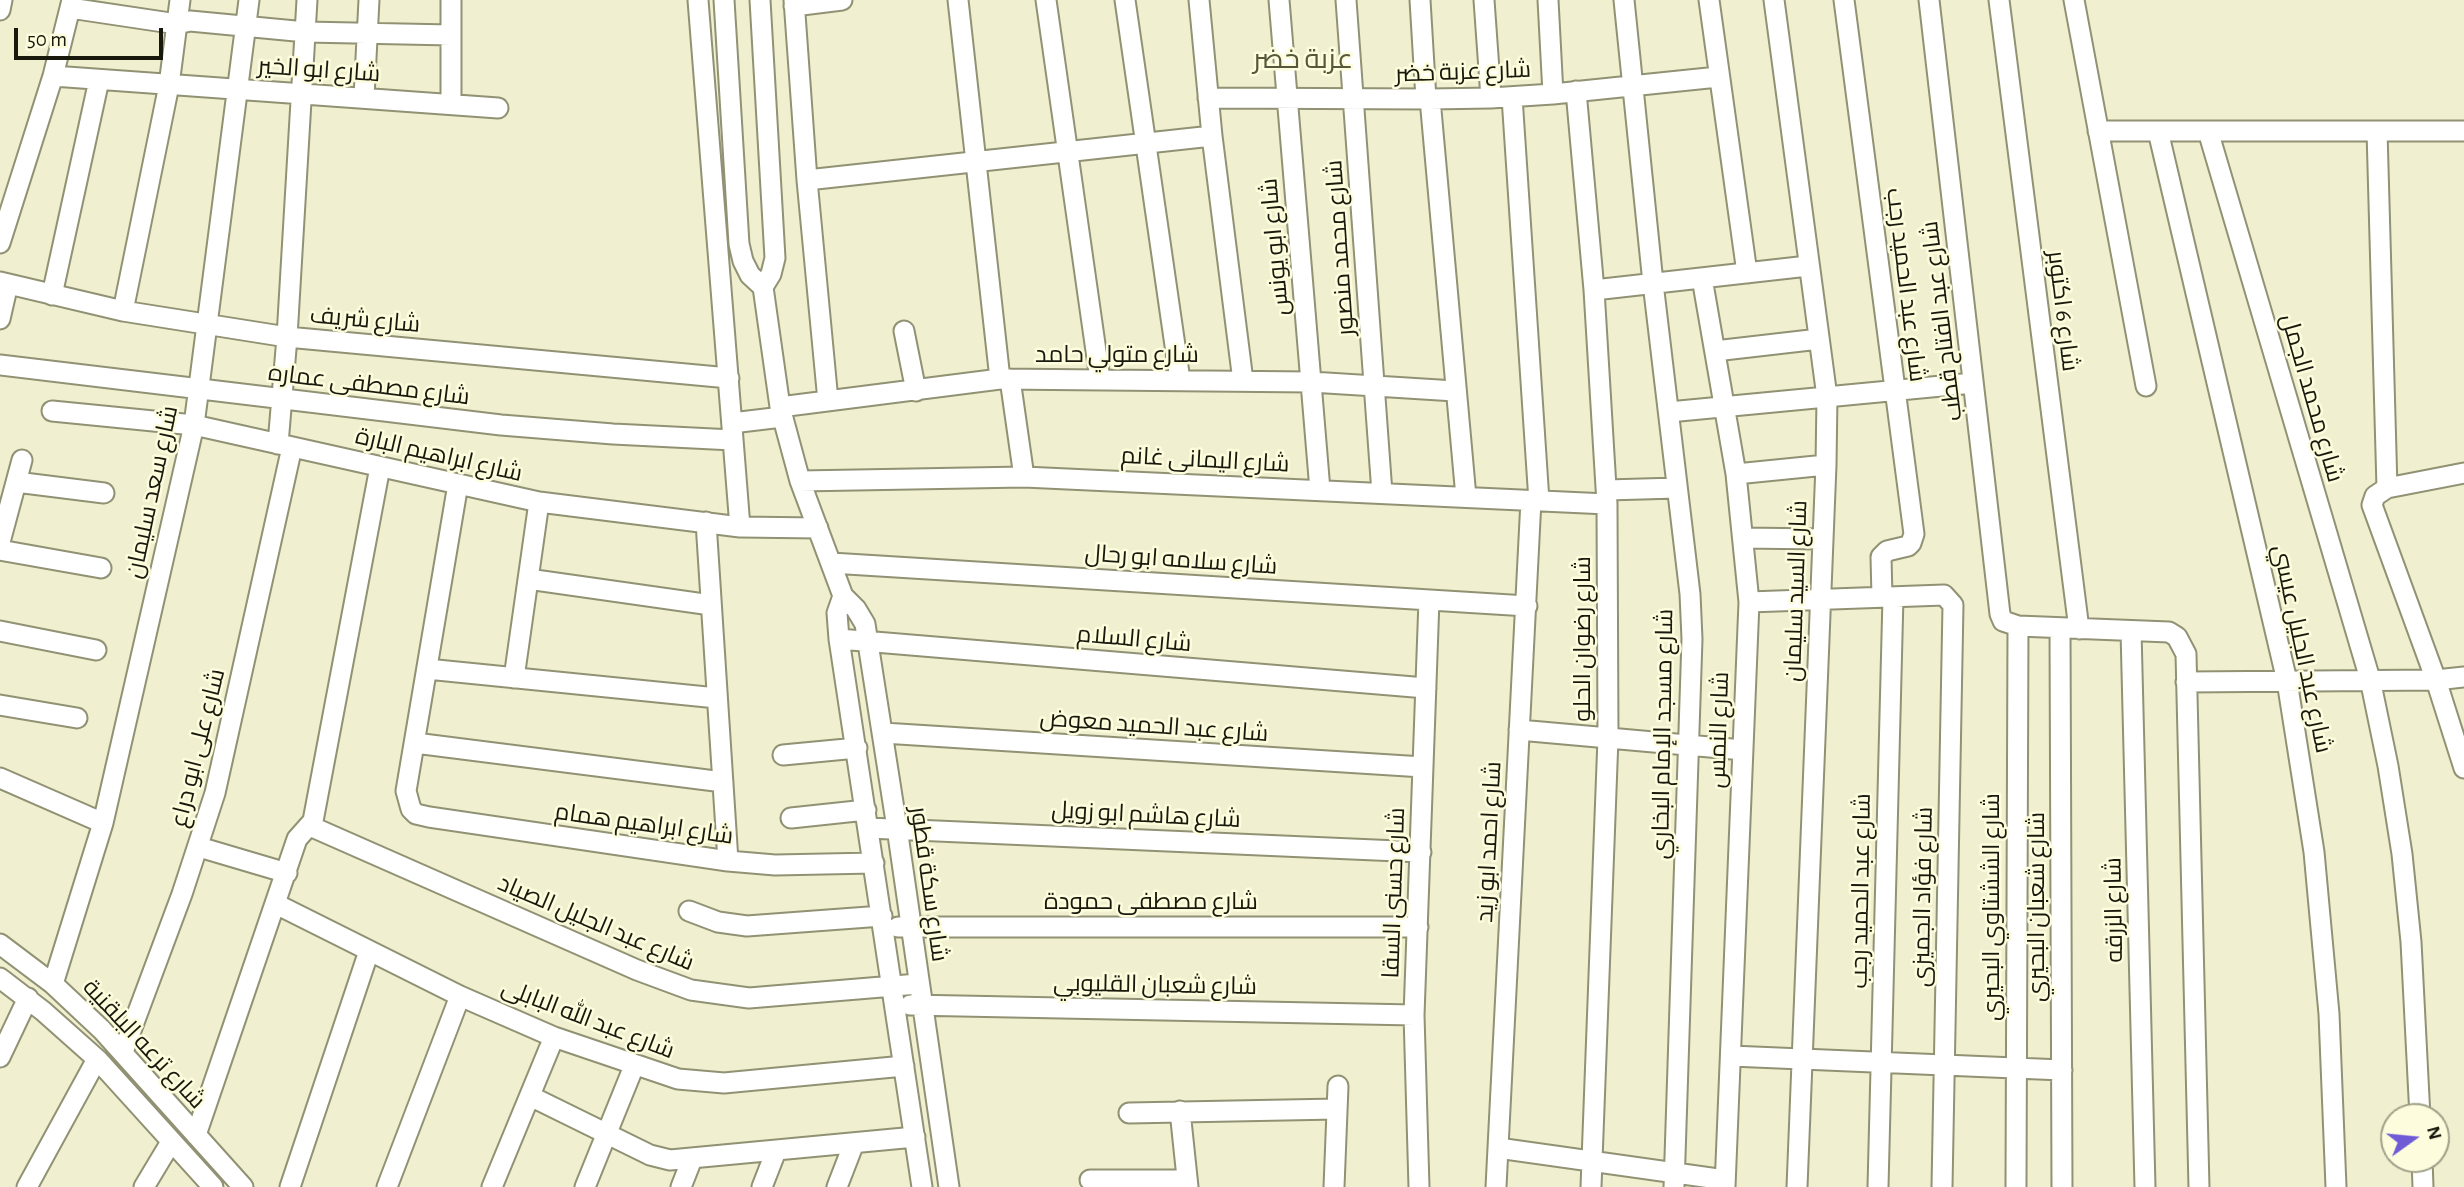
<!DOCTYPE html>
<html>
<head>
<meta charset="utf-8">
<style>
  body { margin:0 }
  #map { position:relative; width:2464px; height:1187px; overflow:hidden; background:#f0f0d0; font-family:"Alegreya Sans",sans-serif }
  canvas { display:block }
  .north { position:absolute; left:2380px; top:1103px; width:70px; height:70px; box-sizing:border-box; background:#fdfddd; border:2px solid #a2a18a; border-radius:50%; rotate:75deg; font-size:19px; font-weight:700; line-height:28px; text-align:center; color:#19180d }
  .north::after { content:''; display:block; margin:auto; width:24px; height:32px; background:#6f5bd6; clip-path:polygon(50% 0,100% 100%,50% 72%,0 100%) }
  .scale { position:absolute; left:14px; top:28px; width:149px; height:32px; box-sizing:border-box; border:4px solid #19180d; border-top:0; padding-left:9px; font-size:21px; line-height:24px; white-space:nowrap; color:#19180d; -webkit-text-stroke:5px #fdfddd; paint-order:stroke }
</style>
</head>
<body>
<div id="map">
<canvas width="2464" height="1187"></canvas>
<div class="north">N</div>
<div class="scale">50 m</div>
</div>
<script>
const context = document.querySelector('canvas').getContext('2d');
context.lineJoin = 'round';
const toPath = rows => new Path2D(rows.map(r => 'M' + r).join(''));
function trace(path, color, width, dash) { context.strokeStyle = color; context.lineWidth = width; context.lineCap = dash ? 'butt' : 'round'; context.setLineDash(dash || []); context.stroke(path); }
function write(font, color, halo, rows, align = 'center') {
  context.font = font + ' "Alegreya Sans",Cairo,sans-serif'; context.lineWidth = 5; context.setLineDash([]); context.textBaseline = 'middle'; context.strokeStyle = halo; context.fillStyle = color; for (const [text, x, y, turn = 0] of rows) {
    context.save(); context.translate(x, y); context.rotate((+turn || 0) * Math.PI / 180); context.textAlign = isNaN(turn) ? turn : align; if (halo) context.strokeText(text, 0, 0); context.fillText(text, 0, 0); context.restore();
  }
}
const minor = toPath([
  [451,0,451,104],
  [698,0,740,527],
  [724,0,739,244,743,261,750,275,763,287],
  [760,0,775,258,771,274,763,287,780,407,800,481,843,596,856,609,865,624,897,828,949,1187],
  [794,0,807,180,828,401],
  [958,0,1000,379],
  [1046,0,1100,379],
  [1125,0,1180,380],
  [1199,0,1212,136,1243,381],
  [1279,0,1320,490],
  [1346,0,1382,493],
  [1420,0,1426,99],
  [1484,0,1491,98],
  [1548,0,1553,94],
  [1624,0,1653,283,1690,594,1692,639,1674,1187],
  [1709,0,1747,273],
  [1774,0,1827,397,1826,465,1797,1187],
  [1844,0,1914,534,1911,543,1908,546,1887,551,1881,557,1882,597],
  [1929,0,2000,614,2003,621,2018,626,2169,632,2177,637,2186,654,2199,1187],
  [1999,0,2079,629],
  [2074,0,2146,386],
  [794,6,842,0],
  [70,8,177,24,190,21,306,32,451,35],
  [0,10,2,0],
  [53,76,498,108],
  [1576,91,1594,290,1607,504,1608,738,1591,1187],
  [364,97,369,0],
  [1512,97,1539,501],
  [1208,98,1430,99,1491,98,1553,94,1718,77],
  [1430,99,1466,497],
  [2098,131,2464,131],
  [2158,131,2287,681,2314,852,2329,1014,2336,1187],
  [2208,131,2370,679,2388,766,2402,854,2411,942,2420,1117],
  [2377,131,2387,488],
  [807,180,1212,136],
  [0,243,53,76,72,0],
  [1702,278,1736,474,1749,602,1725,1187],
  [0,282,123,311,287,337,729,378],
  [1594,290,1808,266],
  [52,295,99,80],
  [123,311,169,85,180,0],
  [0,319,8,284],
  [904,331,916,391],
  [1715,351,1819,339],
  [0,365,501,425,613,434,733,440],
  [1010,379,1024,477],
  [780,407,1000,379,1311,382,1455,391],
  [52,411,194,425,539,502,740,527,818,528],
  [1669,412,1973,383],
  [732,423,782,417],
  [278,444,287,337,307,0],
  [2464,473,2387,488,2375,496,2372,505,2436,680,2464,768],
  [1736,474,1826,465],
  [800,481,1024,477,1607,504],
  [16,482,104,493],
  [458,484,406,791,411,809,416,814,429,817,728,861,775,865,874,863],
  [1607,490,1677,488],
  [706,522,728,861],
  [1743,538,1823,539],
  [0,542,22,460],
  [0,550,101,568],
  [831,563,1527,606],
  [528,579,711,605],
  [843,596,837,613,839,639,922,1187],
  [1749,602,1944,595,1953,605,1942,1187],
  [2060,628,2062,1187],
  [0,631,96,650],
  [2131,631,2145,1187],
  [839,639,1426,688],
  [427,669,717,698],
  [514,678,539,502],
  [2186,682,2436,680,2464,677],
  [0,705,77,718],
  [1519,730,1743,750],
  [883,733,1423,767],
  [415,743,723,782],
  [783,755,857,748],
  [0,778,103,823],
  [791,818,866,810],
  [310,826,637,970,691,990,749,998,918,984],
  [868,828,1421,852],
  [199,847,287,873],
  [276,904,460,996,554,1037,678,1079,724,1083,904,1066],
  [689,911,718,922,747,926,882,916],
  [898,927,1418,927],
  [0,944,53,984,102,1030,243,1187],
  [0,978,43,1011,97,1059,213,1187],
  [53,984,103,823,194,425,249,0],
  [910,1005,1414,1015],
  [123,1052,182,894,215,793,292,447],
  [1731,1056,2062,1070],
  [0,1057,28,998],
  [530,1096,650,1155,670,1160,915,1137],
  [1180,1111,1188,1187],
  [1129,1113,1337,1109],
  [196,1135,297,839,313,821,380,467],
  [1498,1148,1725,1180],
  [2422,1159,2423,1187],
  [1090,1180,1187,1180],
  [27,1187,97,1059],
  [144,1187,171,1142],
  [290,1187,369,951],
  [387,1187,460,996],
  [492,1187,554,1037],
  [585,1187,634,1066],
  [681,1187,692,1159],
  [762,1187,776,1151],
  [837,1187,854,1143],
  [1334,1187,1338,1086],
  [1419,1187,1414,1015,1429,600],
  [1496,1187,1531,500],
  [1878,1187,1893,597],
  [2016,1187,2018,626]
]);
trace(minor, '#919174', 23);
trace(minor, '#fff', 19);
write('24px', '#19180d', '#fdfddd', [
  ["شارع ابو الخير",319,70,4],
  ["شارع عزبة خضر",1463,72,-2],
  ["شارع ابو يونس",1275,247,-95],
  ["شارع محمد منصور",1340,248,-94],
  ["شارع عبد الحميد رجب",1906,285,83],
  ["شارع 6 اكتوبر",2063,311,83],
  ["شارع شريف",365,320,5],
  ["شارع عبد الفتاح قطب",1942,321,-97],
  ["شارع متولي حامد",1117,355],
  ["شارع مصطفى عماره",369,385,7],
  ["شارع محمد الجمل",2312,398,74],
  ["شارع ابراهيم البارة",439,455,13],
  ["شارع اليمانى غانم",1205,460,3],
  ["شارع سعد سليمان",152,492,-78],
  ["شارع سلامه ابو رحال",1181,560,4],
  ["شارع السيد سليمان",1796,591,-88],
  ["شارع السلام",1134,639,5],
  ["شارع رضوان الحلو",1583,639,-90],
  ["شارع عبد الجليل عيسي",2302,649,78],
  ["شارع عبد الحميد معوض",1154,726,4],
  ["شارع النمس",1719,730,-88],
  ["شارع مسجد الإمام البخاري",1663,734,-89],
  ["شارع على ابو دراع",198,748,-76],
  ["شارع هاشم ابو زويل",1146,815,3],
  ["شارع ابراهيم همام",644,824,8],
  ["شارع احمد ابو زيد",1489,842,-87],
  ["شارع سكة قطور",929,884,82],
  ["شارع عبد الحميد رجب",1861,891,-89],
  ["شارع حسنى السقا",1394,893,-88],
  ["شارع فؤاد الجميزى",1923,897,-89],
  ["شارع مصطفى حمودة",1151,902],
  ["شارع الششتاوي البحيري",1992,907,-90],
  ["شارع شعبان البحيري",2037,907,-90],
  ["شارع الزرقه",2114,910,-91],
  ["شارع عبد الجليل الصياد",596,923,23],
  ["شارع شعبان القليوبي",1155,985,1],
  ["شارع عبد الله البابلى",588,1019,21],
  ["شارع ترعه البلقنية",144,1044,47]
]);
write('28px', '#57573c', '#fdfddd', [
  ["عزبة خضر",1303,60]
]);
</script>
</body>
</html>
